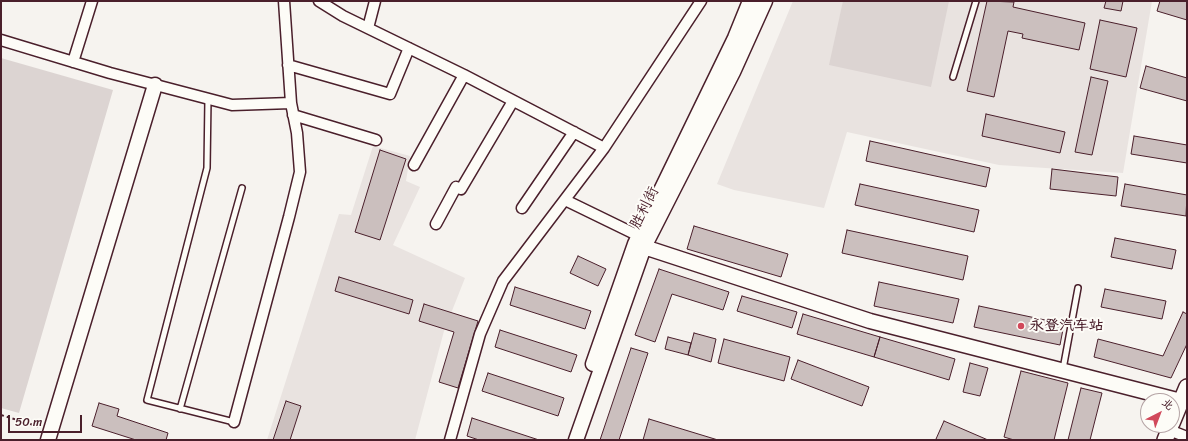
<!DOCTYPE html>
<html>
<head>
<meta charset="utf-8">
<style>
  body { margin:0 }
  #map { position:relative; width:1188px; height:441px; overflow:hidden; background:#f6f3ef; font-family:Sriracha,"LXGW WenKai TC",sans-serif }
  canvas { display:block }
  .frame { position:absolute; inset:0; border:2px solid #4a1f2b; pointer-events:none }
  .north { position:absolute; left:1140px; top:393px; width:40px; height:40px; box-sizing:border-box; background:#fdfcf7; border:1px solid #b5a4a5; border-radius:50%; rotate:42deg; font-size:11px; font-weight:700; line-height:16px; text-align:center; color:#4a1f2b }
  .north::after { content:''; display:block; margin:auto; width:14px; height:18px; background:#d1495b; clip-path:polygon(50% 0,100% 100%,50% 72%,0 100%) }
  .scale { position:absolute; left:8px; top:415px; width:74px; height:18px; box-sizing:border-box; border:2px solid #4a1f2b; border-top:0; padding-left:5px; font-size:12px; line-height:14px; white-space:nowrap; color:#4a1f2b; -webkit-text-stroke:3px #fdfcf7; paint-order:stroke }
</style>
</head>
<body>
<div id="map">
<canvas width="1188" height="441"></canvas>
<div class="frame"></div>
<div class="north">北</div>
<div class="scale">50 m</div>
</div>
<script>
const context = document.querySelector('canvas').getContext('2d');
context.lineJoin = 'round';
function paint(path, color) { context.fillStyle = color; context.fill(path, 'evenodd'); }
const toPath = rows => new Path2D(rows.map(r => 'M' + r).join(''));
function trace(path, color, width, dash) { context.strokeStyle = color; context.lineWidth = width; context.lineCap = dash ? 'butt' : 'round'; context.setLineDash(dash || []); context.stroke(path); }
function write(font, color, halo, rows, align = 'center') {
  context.font = font + ' Sriracha,"LXGW WenKai TC",sans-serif'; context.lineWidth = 4; context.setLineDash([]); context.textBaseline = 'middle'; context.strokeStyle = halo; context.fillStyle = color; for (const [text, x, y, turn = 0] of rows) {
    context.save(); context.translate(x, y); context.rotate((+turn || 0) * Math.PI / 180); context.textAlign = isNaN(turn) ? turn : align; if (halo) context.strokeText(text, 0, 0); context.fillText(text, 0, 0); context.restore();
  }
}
paint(toPath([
  [793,1,1152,1,1123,173,999,165,847,132,824,208,734,190,717,184],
  [373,146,410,156,406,181,420,187,393,245,465,278,444,331,415,440,267,440,339,214,351,215]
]), '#e9e3e0');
paint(toPath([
  [843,1,949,1,931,87,829,65],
  [1,58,113,90,19,413,1,408]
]), '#dcd4d2');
const building = toPath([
  [987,1,1014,2,1013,7,1085,23,1079,50,1022,38,1023,34,1008,31,994,97,967,91,987,1],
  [1106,1,1123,1,1121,11,1104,8,1106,1],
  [1160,1,1187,1,1187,20,1157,11,1160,1],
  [1100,20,1137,28,1126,77,1090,69,1100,20],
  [1146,66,1187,78,1187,101,1140,88,1146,66],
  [1091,77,1108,81,1092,155,1075,152,1091,77],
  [986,114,1065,132,1060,153,982,136,986,114],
  [1134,136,1187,145,1187,163,1131,154,1134,136],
  [870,141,990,168,986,187,866,161,870,141],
  [380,150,406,159,380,240,355,232,380,150],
  [1052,169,1118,177,1116,196,1050,189,1052,169],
  [860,184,979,210,974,232,855,205,860,184],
  [1125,184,1187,195,1186,216,1121,206,1125,184],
  [694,226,788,254,781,277,687,249,694,226],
  [847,230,968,256,963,280,842,253,847,230],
  [1115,238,1176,250,1172,269,1111,257,1115,238],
  [578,256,606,269,598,286,570,273,578,256],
  [659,269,729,292,723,310,672,294,655,342,635,335,659,269],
  [339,277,413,300,409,314,335,291,339,277],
  [879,282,959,299,953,323,874,306,879,282],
  [515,287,591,311,585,329,510,305,515,287],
  [1105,289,1166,301,1162,319,1101,307,1105,289],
  [742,296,797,312,792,328,737,311,742,296],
  [424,304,478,321,458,388,439,382,454,332,419,321,424,304],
  [979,306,1064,324,1060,345,974,327,979,306],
  [1183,312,1187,314,1187,344,1171,378,1094,357,1098,339,1163,356,1183,312],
  [803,314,880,337,874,357,797,334,803,314],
  [500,330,577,355,571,372,495,347,500,330],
  [694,333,716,339,711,362,688,355,694,333],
  [668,337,691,343,688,355,665,349,668,337],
  [880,337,955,359,949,380,874,357,880,337],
  [724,339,790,357,784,381,718,363,724,339],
  [631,348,648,353,619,440,600,440,631,348],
  [798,360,869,387,862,406,791,379,798,360],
  [970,363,988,368,980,396,963,392,970,363],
  [1021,371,1068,383,1054,440,1014,440,1004,437,1021,371],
  [488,373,564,398,558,416,482,391,488,373],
  [1081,388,1102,393,1090,440,1068,440,1081,388],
  [286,401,301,406,290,440,291,440,273,440,286,401],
  [99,403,119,409,117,416,168,433,166,440,136,440,92,426,99,403],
  [472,418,539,440,479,440,467,436,472,418],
  [649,419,718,440,643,440,649,419],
  [944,421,988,440,938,440,936,439,944,421]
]);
paint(building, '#cbbfbe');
trace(building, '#4a1f2b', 1);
const lane = toPath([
  [953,77,976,1],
  [208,99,207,168,147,400,234,422],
  [1063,369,1078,288],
  [180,409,242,188]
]);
const street = toPath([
  [319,1,343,16,464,75,604,148],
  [368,28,375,1],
  [1,40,110,73,232,105,291,103,284,1],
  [73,62,92,1],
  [288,65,390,94,409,48],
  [293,115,376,140],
  [414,165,464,75],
  [565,200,639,236],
  [522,208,574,132],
  [436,224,456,187,461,189,513,101],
  [234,422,289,217,300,172,297,133,291,103],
  [1169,430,1187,437],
  [450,440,480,334,503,281,604,148,701,1]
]);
const secondary = toPath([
  [635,244,870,321,1181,401],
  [593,364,635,244,735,38,750,1],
  [48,440,155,85],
  [576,440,644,247,733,72,765,1]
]);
const primary = toPath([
  [1172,423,1187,387],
  [1165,440,1171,425]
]);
trace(lane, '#4a1f2b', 8);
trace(street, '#4a1f2b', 13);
trace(secondary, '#4a1f2b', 17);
trace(primary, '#4a1f2b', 18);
trace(toPath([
  [1,415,40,427]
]), '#4a1f2b', 2, [3, 3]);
trace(lane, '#fdfcf7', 5);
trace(street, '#fdfcf7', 10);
trace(secondary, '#fdfcf7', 14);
trace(primary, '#fdfcf7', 15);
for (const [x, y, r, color] of [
  [1021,326,4,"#d1495b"]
]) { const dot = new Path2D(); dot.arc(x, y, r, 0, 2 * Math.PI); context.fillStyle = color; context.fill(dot); trace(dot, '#fdfcf7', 1.5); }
write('15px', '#4a1f2b', '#fdfcf7', [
  ["胜利街",645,208,-63]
]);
write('bold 15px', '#4a1f2b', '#fdfcf7', [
  ["永登汽车站",1029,326]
], 'left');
</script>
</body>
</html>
